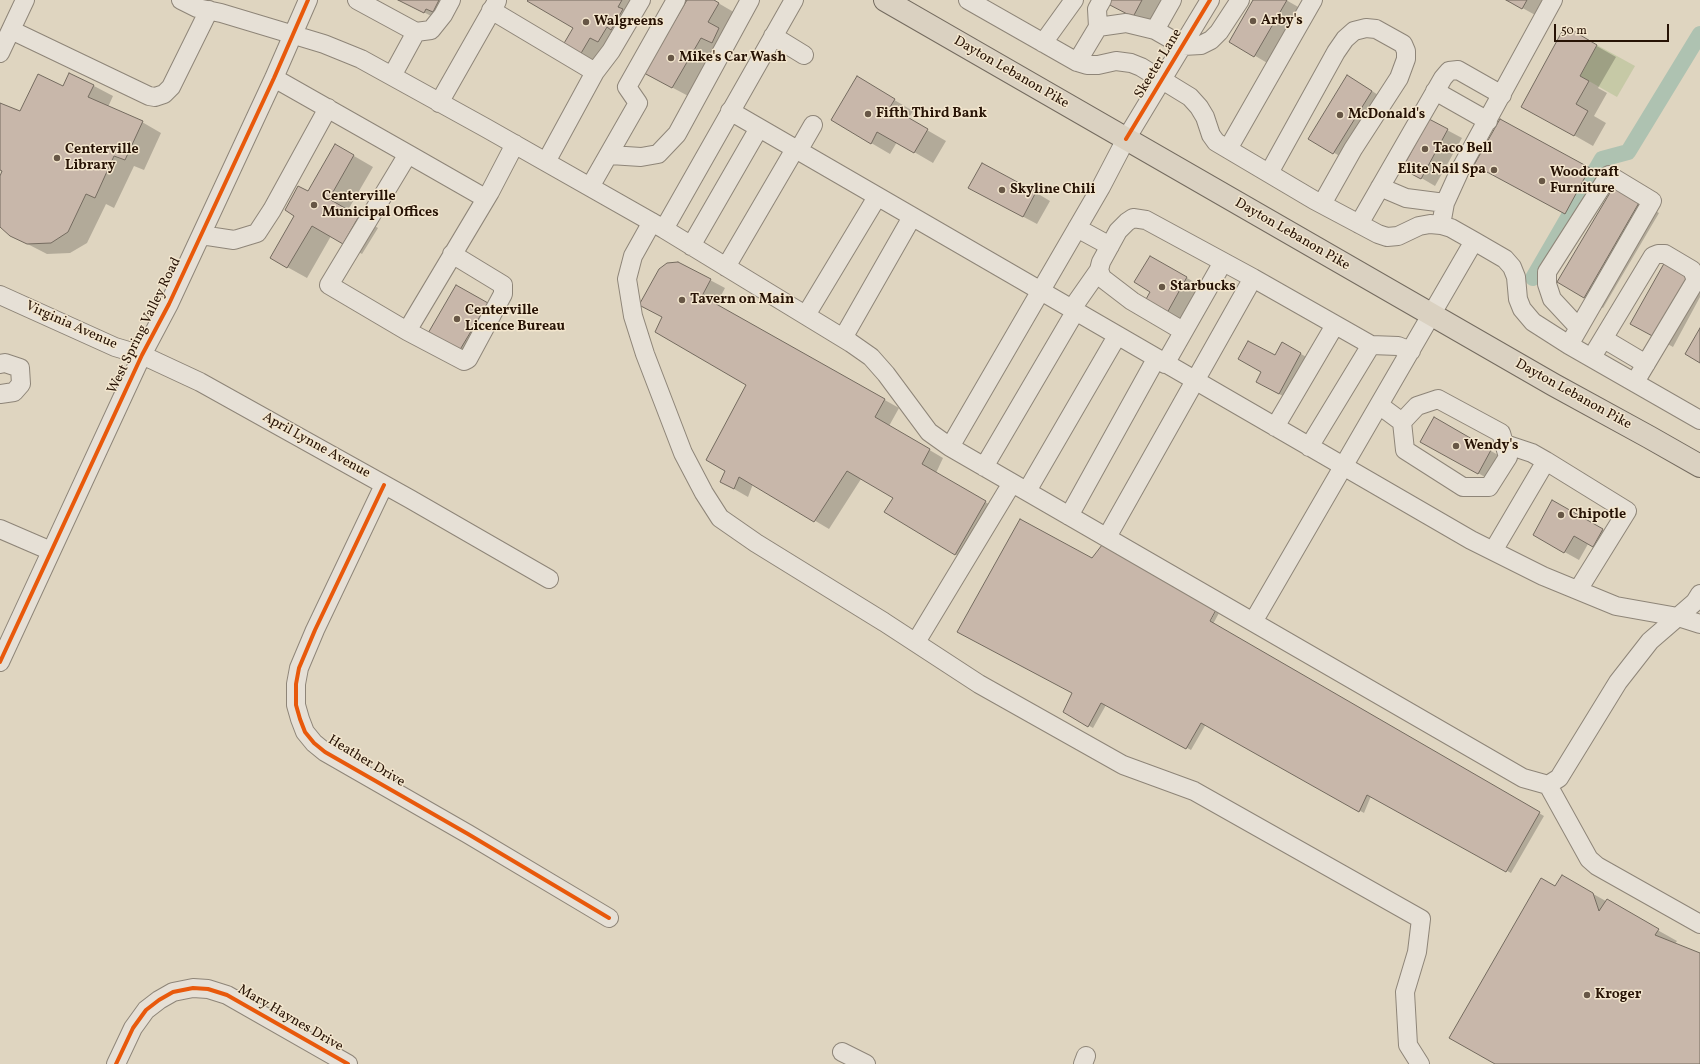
<!DOCTYPE html>
<html>
<head>
<meta charset="utf-8">
<style>
  body { margin:0 }
  #map { position:relative; width:1700px; height:1064px; overflow:hidden; background:#dfd5c0; font-family:Vollkorn,serif }
  canvas { display:block }
  .scale { position:absolute; left:1554px; top:24px; width:115px; height:18px; box-sizing:border-box; border:2px solid #271305; border-top:0; padding-left:5px; font-size:12px; line-height:14px; white-space:nowrap; color:#271305; -webkit-text-stroke:3px #f3e6ce; paint-order:stroke }
</style>
</head>
<body>
<div id="map">
<canvas width="1700" height="1064"></canvas>
<div class="scale">50 m</div>
</div>
<script>
const context = document.querySelector('canvas').getContext('2d');
context.lineJoin = 'round';
function paint(path, color) { context.fillStyle = color; context.fill(path, 'evenodd'); }
const toPath = rows => new Path2D(rows.map(r => 'M' + r).join(''));
function trace(path, color, width, dash) { context.strokeStyle = color; context.lineWidth = width; context.lineCap = dash ? 'butt' : 'round'; context.setLineDash(dash || []); context.stroke(path); }
function write(font, color, halo, rows, align = 'center') {
  context.font = font + ' Vollkorn,serif'; context.lineWidth = 3; context.setLineDash([]); context.textBaseline = 'middle'; context.strokeStyle = halo; context.fillStyle = color; for (const [text, x, y, turn = 0] of rows) {
    context.save(); context.translate(x, y); context.rotate((+turn || 0) * Math.PI / 180); context.textAlign = isNaN(turn) ? turn : align; if (halo) context.strokeText(text, 0, 0); context.fillText(text, 0, 0); context.restore();
  }
}
paint(toPath([
  [1597,45,1635,66,1617,97,1580,76]
]), '#c6c9a6');
paint(toPath([
  [400,0,457,0,439,20],
  [529,0,641,0,594,63,564,45,574,27],
  [688,0,713,0,737,14,738,40,732,53,721,48,692,98,645,73],
  [1109,0,1161,0,1148,24,1122,10],
  [1254,0,1286,0,1300,8,1269,64,1230,41],
  [1508,0,1545,0,1537,16],
  [1565,28,1616,57,1598,88,1607,93,1594,116,1606,123,1593,146,1542,117],
  [70,75,94,86,113,96,108,107,142,122,161,133,144,170,134,166,114,208,106,204,87,243,70,253,47,254,10,235,0,226,0,179,3,171,0,170,0,104,20,112,64,87],
  [857,78,913,111,908,119,946,141,933,163,897,142,890,154,832,120],
  [1361,84,1386,100,1348,161,1309,138],
  [1447,130,1462,138,1435,186,1418,176],
  [335,145,373,167,348,210,378,228,362,254,331,236,307,278,271,258],
  [1590,169,1608,179,1584,224,1495,176],
  [1614,187,1659,213,1603,308,1558,282],
  [1035,192,1050,201,1037,224,984,196],
  [1150,257,1201,286,1182,320,1146,300,1152,291],
  [678,263,725,288,716,305,899,408,889,426,943,458,936,473,999,510,969,562,955,554,894,497,861,479,829,529,753,484,748,497,722,482,726,471,747,384,663,317],
  [1700,280,1700,297,1673,347,1646,332],
  [456,286,501,312,473,361,428,334],
  [1282,343,1315,362,1293,401,1271,390,1262,372,1275,356],
  [1435,419,1505,459,1492,481,1422,441],
  [1552,502,1617,538,1608,555,1588,544,1579,560,1534,535],
  [1216,611,1219,613,1213,624,1544,816,1511,873,1371,796,1364,813,1206,724,1191,750,1106,705,1093,728,1064,712,1208,626],
  [1563,877,1677,941,1675,944,1700,954,1700,1064,1497,1064,1556,887]
]), '#0003');
trace(toPath([
  [1533,278,1602,159,1628,152,1700,34]
]), '#aec2b1', 16);
const building = toPath([
  [398,0,439,0,433,12,426,9,424,13,398,0],
  [528,0,622,0,618,7,623,9,611,30,607,27,598,42,590,38,580,55,563,45,573,28,527,1,528,0],
  [687,0,714,0,719,3,708,22,719,28,712,43,701,38,672,88,644,73,687,0],
  [1108,0,1142,0,1133,17,1106,3,1108,0],
  [1253,0,1287,0,1254,57,1229,42,1253,0],
  [1506,0,1527,0,1522,9,1506,0],
  [1565,26,1597,45,1580,76,1589,81,1576,104,1588,111,1574,136,1521,107,1565,26],
  [69,73,94,85,88,97,143,121,125,160,114,156,95,198,86,194,68,232,51,243,27,244,10,236,0,227,0,176,2,171,0,170,0,103,20,111,38,74,63,86,69,73],
  [1347,75,1372,91,1333,154,1308,139,1347,75],
  [857,76,895,99,890,107,928,129,914,153,877,132,871,144,831,120,857,76],
  [1429,119,1448,129,1421,179,1402,169,1429,119],
  [1500,119,1590,168,1565,214,1474,165,1500,119],
  [335,144,354,155,329,199,359,216,343,244,312,226,287,268,270,258,294,216,285,210,298,186,308,191,335,144],
  [982,163,1036,192,1023,217,968,188,982,163],
  [1614,186,1640,201,1584,298,1557,282,1614,186],
  [1150,256,1187,277,1167,313,1145,301,1150,292,1134,282,1150,256],
  [1666,260,1694,275,1658,339,1630,324,1666,260],
  [678,262,711,279,702,296,885,399,875,417,930,449,922,464,986,501,955,555,884,512,893,498,847,471,814,522,739,477,734,489,720,482,725,471,706,460,746,385,655,332,662,317,639,305,659,269,667,263,678,262],
  [456,285,488,303,458,353,427,335,456,285],
  [1700,328,1700,363,1685,354,1700,328],
  [1248,341,1275,355,1282,342,1301,353,1279,394,1256,382,1261,372,1238,359,1248,341],
  [1434,417,1491,450,1478,474,1420,442,1434,417],
  [1552,500,1603,529,1593,547,1574,536,1564,553,1533,535,1552,500],
  [1020,519,1092,558,1102,545,1216,610,1210,621,1540,812,1506,872,1367,795,1359,812,1201,723,1186,749,1101,703,1088,727,1063,712,1072,693,957,632,1020,519],
  [1562,875,1593,893,1599,911,1607,899,1659,929,1655,935,1700,953,1700,1064,1495,1064,1449,1038,1541,878,1555,886,1562,875]
]);
paint(building, '#c8b7aa');
trace(building, '#746b5f', 1);
const minor = toPath([
  [181,0,197,8,221,13,324,44,361,59,486,128,664,229,851,343,871,357,886,374,929,432,950,447,1523,778,1548,785,1559,778,1618,682,1650,641,1695,602,1700,594],
  [357,0,416,32,392,76],
  [968,0,1077,62,1087,65,1098,65,1116,61,1131,63,1141,67,1190,97,1199,107,1205,117,1211,135,1216,142,1314,200,1378,234,1387,237,1398,236,1419,226,1430,224,1441,225,1451,228,1474,241,1505,259,1512,267,1516,277,1518,299,1522,309,1533,322,1569,345,1700,420],
  [491,10,595,72,546,162],
  [1098,27,1126,23,1155,30,1183,46,1201,45,1211,40,1219,32,1240,0],
  [11,30,149,96,155,97,164,94,171,87,209,10],
  [1155,30,1172,0],
  [416,32,431,30,443,15,451,0],
  [773,36,804,55],
  [1043,43,1074,0],
  [0,53,25,0],
  [1077,62,1098,27,1097,9,1102,0],
  [595,72,611,51,641,0],
  [274,78,408,154,329,285,407,331,490,192,515,144],
  [1435,91,1488,121],
  [439,103,497,1],
  [730,111,1471,540,1543,576,1616,606,1678,617,1700,624],
  [1228,149,1313,0],
  [798,151,813,125],
  [408,154,485,198],
  [610,155,641,157,658,154,677,134,750,0],
  [1269,173,1336,52,1345,39,1354,31,1366,28,1376,29,1403,44,1406,51,1406,59,1399,78,1353,149,1322,204],
  [590,187,638,103,627,87,676,0],
  [1380,187,1406,198,1445,203],
  [652,222,633,256,627,279,633,316,645,354,683,453,704,493,720,518,756,543,884,622,979,684,1123,765,1194,791,1421,919,1417,952,1405,992,1408,1045,1420,1064],
  [1359,224,1443,78,1449,71,1458,70,1502,95],
  [1441,225,1445,203,1460,170,1553,0],
  [1077,228,1110,246],
  [664,229,794,0],
  [201,235,234,240,257,233,272,210,328,108],
  [691,246,759,128],
  [726,267,795,149],
  [0,295,115,347,142,355,200,382,410,499,549,579],
  [1071,310,1099,270],
  [806,315,877,197],
  [407,331,464,361,468,359,503,294,503,285,452,254],
  [1183,331,1132,301,1102,278,1099,270,1101,262,1118,231,1127,222,1133,218,1146,220,1253,278],
  [843,338,912,217],
  [1604,339,1646,364],
  [1569,345,1652,201,1609,175,1547,272,1547,284,1552,299,1578,327],
  [1592,357,1653,256,1658,254,1665,254,1692,270,1696,280,1635,382],
  [0,364,5,363,20,368,21,384,14,392,0,394],
  [1165,364,1223,262],
  [1379,405,1402,422,1405,450,1463,487,1489,487,1508,457,1501,433,1438,399,1417,406,1402,422],
  [1275,427,1335,325],
  [1505,444,1532,453,1546,461],
  [950,447,1101,187,1126,139,1210,0],
  [1309,447,1371,345],
  [984,467,1075,312],
  [384,485,315,630,299,668,296,684,296,705,300,719,305,732,314,743,325,752,468,834,609,918],
  [1027,491,1117,336],
  [1069,516,1156,359],
  [0,529,51,551],
  [1107,537,1253,278,1371,345,1398,346,1411,351],
  [1493,551,1546,461,1627,511,1578,590],
  [1253,622,1474,241],
  [916,642,1012,483],
  [0,662,142,355,169,304,274,78,308,0],
  [1548,785,1589,859,1597,866,1700,924],
  [842,1052,866,1064],
  [116,1064,133,1028,146,1010,159,1000,173,992,193,988,208,989,227,995,348,1064],
  [1083,1064,1086,1056]
]);
const major = toPath([
  [885,0,1554,385,1649,437,1700,466]
]);
trace(minor, '#8e8578', 20);
trace(major, '#746b5f', 24);
trace(minor, '#e6e0d6', 18);
trace(major, '#dad1c1', 22);
trace(toPath([
  [1126,139,1210,0],
  [384,485,315,630,299,668,296,684,296,705,300,719,305,732,314,743,325,752,468,834,609,918],
  [0,662,142,355,169,304,274,78,308,0],
  [116,1064,133,1028,146,1010,159,1000,173,992,193,988,208,989,227,995,348,1064]
]), '#e8590c', 4);
for (const [x, y, r, color] of [
  [1253,21,4,"#675746"],
  [586,22,4,"#675746"],
  [671,58,4,"#675746"],
  [868,114,4,"#675746"],
  [1340,115,4,"#675746"],
  [1425,149,4,"#675746"],
  [57,158,4,"#675746"],
  [1494,170,4,"#675746"],
  [1542,181,4,"#675746"],
  [1002,190,4,"#675746"],
  [314,205,4,"#675746"],
  [1162,287,4,"#675746"],
  [682,300,4,"#675746"],
  [457,319,4,"#675746"],
  [1456,446,4,"#675746"],
  [1561,515,4,"#675746"],
  [1587,995,4,"#675746"]
]) { const dot = new Path2D(); dot.arc(x, y, r, 0, 2 * Math.PI); context.fillStyle = color; context.fill(dot); trace(dot, '#f3e6ce', 1.5); }
write('bold 14px', '#271305', '#f3e6ce', [
  ["Arby's",1261,21],
  ["Walgreens",594,22],
  ["Mike's Car Wash",679,58],
  ["Fifth Third Bank",876,114],
  ["McDonald's",1348,115],
  ["Taco Bell",1433,149],
  ["Centerville",65,150],
  ["Library",65,166],
  ["Elite Nail Spa",1486,170,"right"],
  ["Woodcraft",1550,173],
  ["Furniture",1550,189],
  ["Skyline Chili",1010,190],
  ["Centerville",322,197],
  ["Municipal Offices",322,213],
  ["Starbucks",1170,287],
  ["Tavern on Main",690,300],
  ["Centerville",465,311],
  ["Licence Bureau",465,327],
  ["Wendy's",1464,446],
  ["Chipotle",1569,515],
  ["Kroger",1595,995]
], 'left');
write('14px', '#271305', '#f3e6ce', [
  ["Skeeter Lane",1159,64,-59],
  ["Dayton Lebanon Pike",1011,73,30],
  ["Dayton Lebanon Pike",1292,235,30],
  ["Virginia Avenue",71,326,24],
  ["West Spring Valley Road",145,326,-64],
  ["Dayton Lebanon Pike",1573,395,29],
  ["April Lynne Avenue",316,446,29],
  ["Heather Drive",366,762,31],
  ["Mary Haynes Drive",290,1019,30]
]);
</script>
</body>
</html>
